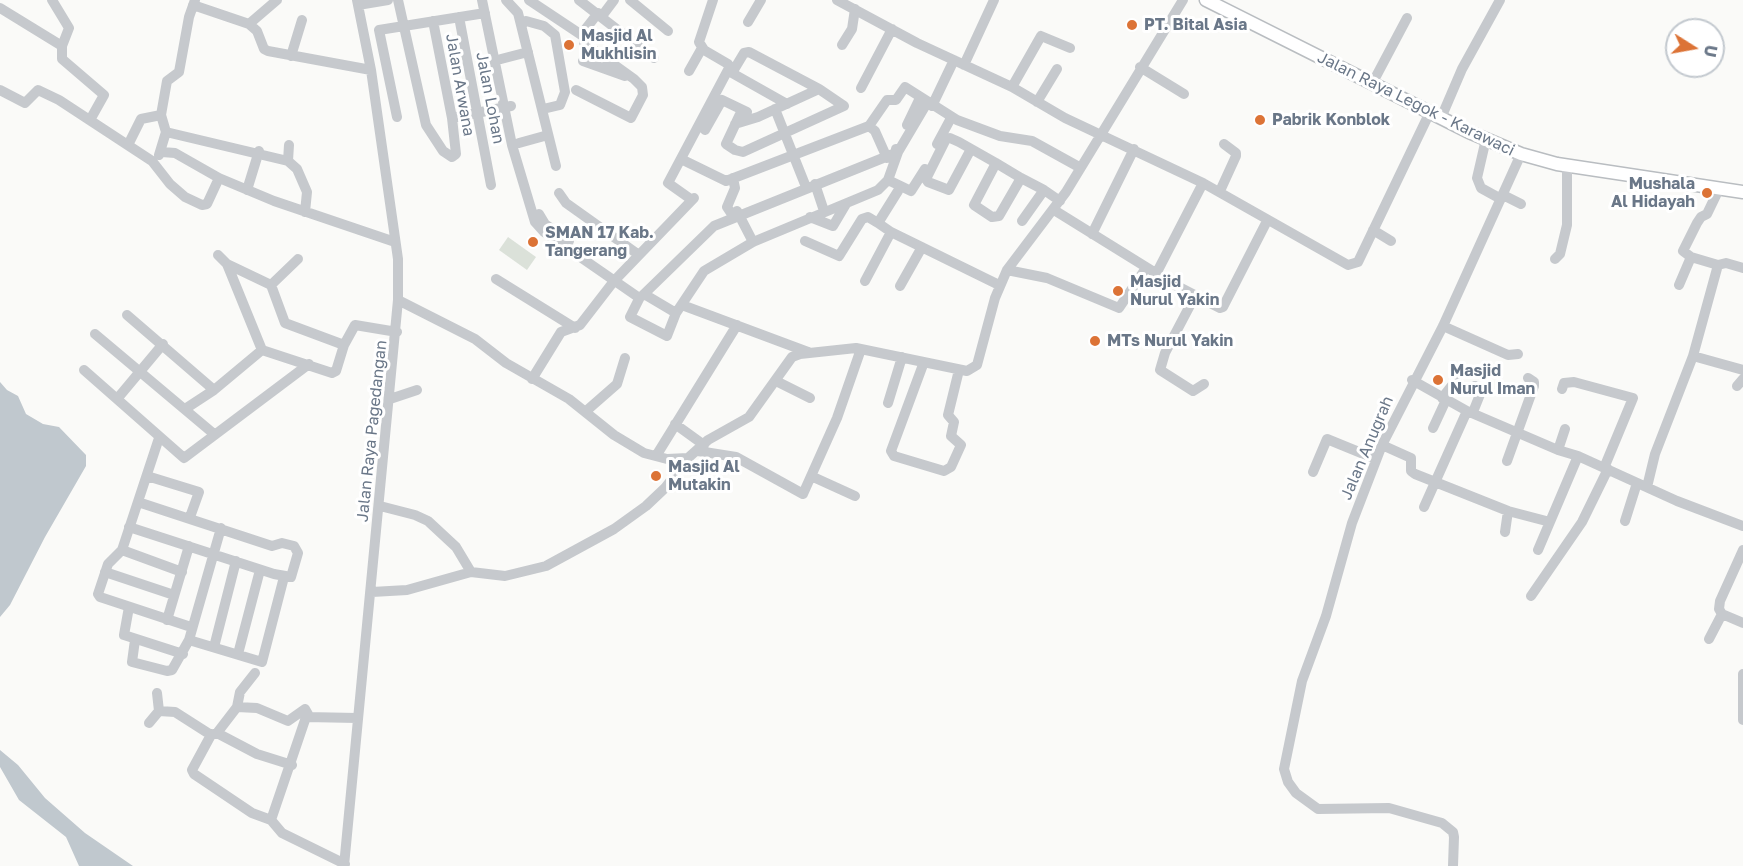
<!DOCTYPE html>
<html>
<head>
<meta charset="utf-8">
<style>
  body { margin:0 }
  #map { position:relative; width:1743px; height:866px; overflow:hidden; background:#fafaf8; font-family:"Golos Text",sans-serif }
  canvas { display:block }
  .north { position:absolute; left:1665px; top:18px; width:60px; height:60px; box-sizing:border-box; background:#fff; border:2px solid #c3c9cf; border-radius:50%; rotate:101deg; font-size:16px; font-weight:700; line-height:24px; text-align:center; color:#6a7788 }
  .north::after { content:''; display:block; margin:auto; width:21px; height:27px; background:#dc7336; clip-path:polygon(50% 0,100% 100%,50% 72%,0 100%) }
</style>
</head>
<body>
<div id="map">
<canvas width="1743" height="866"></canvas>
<div class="north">U</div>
</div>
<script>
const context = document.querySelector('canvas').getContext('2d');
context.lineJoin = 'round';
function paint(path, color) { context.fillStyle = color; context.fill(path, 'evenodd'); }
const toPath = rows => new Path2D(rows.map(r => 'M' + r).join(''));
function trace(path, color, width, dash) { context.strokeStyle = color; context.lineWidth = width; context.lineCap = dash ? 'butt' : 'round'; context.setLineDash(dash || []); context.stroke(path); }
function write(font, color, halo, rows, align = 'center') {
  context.font = font + ' "Golos Text",sans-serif'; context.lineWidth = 6; context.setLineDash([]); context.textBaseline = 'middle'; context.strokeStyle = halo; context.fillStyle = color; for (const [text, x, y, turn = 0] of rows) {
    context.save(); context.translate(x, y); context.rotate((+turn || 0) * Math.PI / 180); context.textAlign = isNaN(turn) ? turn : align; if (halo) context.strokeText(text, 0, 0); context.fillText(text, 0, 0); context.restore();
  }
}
paint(toPath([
  [508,237,536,257,527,270,499,250]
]), '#dbe1d9');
paint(toPath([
  [0,382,7,390,18,396,26,414,43,424,59,427,86,455,86,466,45,537,10,605,0,617],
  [0,750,18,765,45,798,85,833,133,866,79,866,66,837,19,800,0,767]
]), '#c0c8ce');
const major = toPath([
  [1206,0,1469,132,1521,154,1557,164,1743,192]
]);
trace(major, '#b9bdc1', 15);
trace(toPath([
  [52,0,69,28,62,46,62,59,104,95,90,120],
  [398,0,426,125,443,151,452,157,456,154,452,118,433,21],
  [482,0,512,145,535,222,544,232,638,297,642,296,714,226,898,152,927,103],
  [506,0,518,13,521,25],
  [529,0,583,36],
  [579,0,654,58],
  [630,0,668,31],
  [837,0,917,43,1012,87,1065,118,1203,183,1348,265,1358,262,1430,112],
  [193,5,249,24,257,31,264,49,268,51,371,70],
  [358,5,388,0],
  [0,8,62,46],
  [602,16,614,0],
  [459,17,491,185],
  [748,22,761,0],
  [249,24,277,0],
  [842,45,852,29,855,9],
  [291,56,302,20],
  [501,59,528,52],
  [583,61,625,76],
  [964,65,994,0],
  [1140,67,1184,94],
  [689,71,702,48],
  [1372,84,1407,18],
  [1012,87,1041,36,1070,48],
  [861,88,892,29],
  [0,90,25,103,38,90,59,100,152,161,170,184,185,197,202,205,207,204,219,178],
  [576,90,631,118,643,95,642,87,634,79,584,43,584,31,598,13],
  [1037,102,1057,69],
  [932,106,954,60],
  [543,109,560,105,565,92,555,35,544,26,526,21,521,25,556,166],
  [775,109,806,187],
  [742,110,726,144,735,150,743,152,844,106,819,89,749,52,744,53,732,73,787,104],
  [397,117,379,30,485,13],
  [452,118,511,106],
  [1441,118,1462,69,1500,0],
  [735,124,758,117,819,89],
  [907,125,920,98],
  [869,126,875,131,887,158],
  [705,130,722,100,747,112],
  [166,132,288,161,297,169,307,192,305,212],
  [1486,139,1477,178,1481,188,1501,199],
  [519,143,548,135],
  [937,144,951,118],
  [128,145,141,119,161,115],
  [971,149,949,190,928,182,926,179,946,139,950,138,959,142,996,163,1021,178,1044,190,1060,201],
  [162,152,175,153,219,178,274,201,395,242],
  [159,155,166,132,161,115,167,81,179,72,189,17,195,0],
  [683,160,726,181,869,126,887,100,896,100,905,87,957,120,1000,136,1032,141,1079,167],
  [288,161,289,145],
  [996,163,974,205,992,217,999,216,1021,178],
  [888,180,911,191,925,169],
  [815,184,824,211],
  [247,190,259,151],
  [1220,191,1236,156,1236,153,1224,144],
  [559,193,566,203,639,255],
  [1503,195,1521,204],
  [692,200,668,183,729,68,728,64,704,50,699,42,713,0],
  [1054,210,1175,285,1220,308,1223,307,1267,221],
  [737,211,753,242],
  [731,213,727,207,735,188,733,178],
  [539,214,545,224,569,241],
  [810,217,833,226,846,204],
  [1022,221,1044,190],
  [1373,230,1391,241],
  [891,232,999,285],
  [1092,234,1134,149],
  [805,241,839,256,862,219,868,217,878,223],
  [218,255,227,264,271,285,285,323,344,345],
  [1691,257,1718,265,1726,263,1743,268],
  [1555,259,1560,254,1567,225,1567,166],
  [227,264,262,350,332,373,336,371,344,345,355,325,397,332],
  [1007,270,1047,278,1119,308,1146,268],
  [1156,274,1203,183],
  [496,279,575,328],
  [865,281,891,232,878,223,898,191],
  [271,285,298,259],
  [1679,285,1691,257,1683,251,1697,223,1701,217,1707,214,1719,189],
  [900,286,922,247],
  [644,294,676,313],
  [1195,296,1165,353,1160,370,1193,391,1204,384],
  [640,297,630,317,667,336,676,313,704,271,753,242,878,190,888,180,898,152,896,149],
  [398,300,475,339,506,363,569,399,614,435,644,453,667,459,688,458,708,440,749,417,792,357,800,354,856,348,967,371,977,365,995,298,1007,270,1066,192,1183,0],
  [682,305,808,352],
  [127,315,214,390],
  [1443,326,1508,355,1518,354],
  [95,334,214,434],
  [1693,356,1743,370],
  [924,362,891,451,894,456,944,471,951,467,961,445,951,436,954,422,948,415,959,370],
  [84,370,184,458,309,364],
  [532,379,561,332,580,325,614,281,694,198],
  [1412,380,1467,411,1558,450,1578,456,1677,501,1743,526],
  [776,381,810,398],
  [1737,386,1743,379],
  [1562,389,1564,383,1574,382,1633,398,1604,468],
  [1442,398,1457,379],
  [117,399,163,344],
  [390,399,417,390],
  [888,403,902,357],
  [185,409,214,390,262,350],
  [585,412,617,384,625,358],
  [1473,412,1481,392,1475,386],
  [675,424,704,445],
  [1433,428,1446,400],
  [159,438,122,550,108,564,98,594,100,597,191,627],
  [1382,445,1411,458,1411,471,1415,474,1508,511,1505,532],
  [1558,450,1565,429],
  [698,451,736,457,803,494,837,418,861,349],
  [656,456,737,325],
  [1507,461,1534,386,1534,382,1528,378],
  [1313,472,1327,439,1376,459],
  [147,476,199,492,190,517],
  [811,476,855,496],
  [1647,487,1655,454,1693,356,1718,265],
  [380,506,415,515,428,521,456,547,471,572],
  [1424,507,1467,411],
  [1508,511,1550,522],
  [1625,521,1637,483],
  [129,527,274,574,291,577,298,553,294,546,282,543,272,546,138,502],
  [122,550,182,572],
  [1538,550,1578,456],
  [1743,550,1720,601,1719,609,1722,614,1743,623],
  [105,572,174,595],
  [372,592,407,590,471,572,505,576,546,566,614,529,646,506,665,488,688,458],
  [1531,596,1582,522,1608,469],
  [129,607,124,635,183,654],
  [167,620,189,546],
  [1709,639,1722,614],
  [135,640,132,662,167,671,172,670,189,640,221,528],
  [189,640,262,662,284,577],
  [214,647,236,561],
  [238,654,260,570],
  [1743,674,1743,720],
  [157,693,159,711],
  [237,707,240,692,255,673],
  [149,723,159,711,175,712,211,735,217,733,257,754,292,765],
  [217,733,237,707,257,708,288,721,305,709,309,716],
  [211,735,192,770,194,774,252,813,271,820,282,833,345,864],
  [271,820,306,717,357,718],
  [344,866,398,300,398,259,371,70,357,0],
  [1453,866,1454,837,1453,832,1442,823,1389,808,1318,809,1296,793,1288,782,1284,769,1302,681,1326,616,1352,523,1382,445,1443,326,1521,154]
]), '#c6c9cd', 10);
trace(major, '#fff', 12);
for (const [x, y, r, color] of [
  [1132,25,6,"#dc7336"],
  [569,45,6,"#dc7336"],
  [1260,120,6,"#dc7336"],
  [1707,193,6,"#dc7336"],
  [533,242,6,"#dc7336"],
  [1118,291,6,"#dc7336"],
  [1095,341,6,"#dc7336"],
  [1438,380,6,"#dc7336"],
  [656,476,6,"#dc7336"]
]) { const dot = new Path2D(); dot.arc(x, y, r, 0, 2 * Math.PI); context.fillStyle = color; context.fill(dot); trace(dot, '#fff', 2); }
write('bold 16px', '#6a7788', '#fff', [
  ["PT. Bital Asia",1144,25],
  ["Masjid Al",581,36],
  ["Mukhlisin",581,54],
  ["Pabrik Konblok",1272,120],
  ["Mushala",1695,184,"right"],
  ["Al Hidayah",1695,202,"right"],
  ["SMAN 17 Kab.",545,233],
  ["Tangerang",545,251],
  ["Masjid",1130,282],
  ["Nurul Yakin",1130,300],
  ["MTs Nurul Yakin",1107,341],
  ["Masjid",1450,371],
  ["Nurul Iman",1450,389],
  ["Masjid Al",668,467],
  ["Mutakin",668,485]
], 'left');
write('16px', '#6a7788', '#fff', [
  ["Jalan Arwana",460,85,80],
  ["Jalan Lohan",490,98,79],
  ["Jalan Raya Legok - Karawaci",1416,104,26],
  ["Jalan Raya Pagedangan",372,431,-84],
  ["Jalan Anugrah",1367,448,-67]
]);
</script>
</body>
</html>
